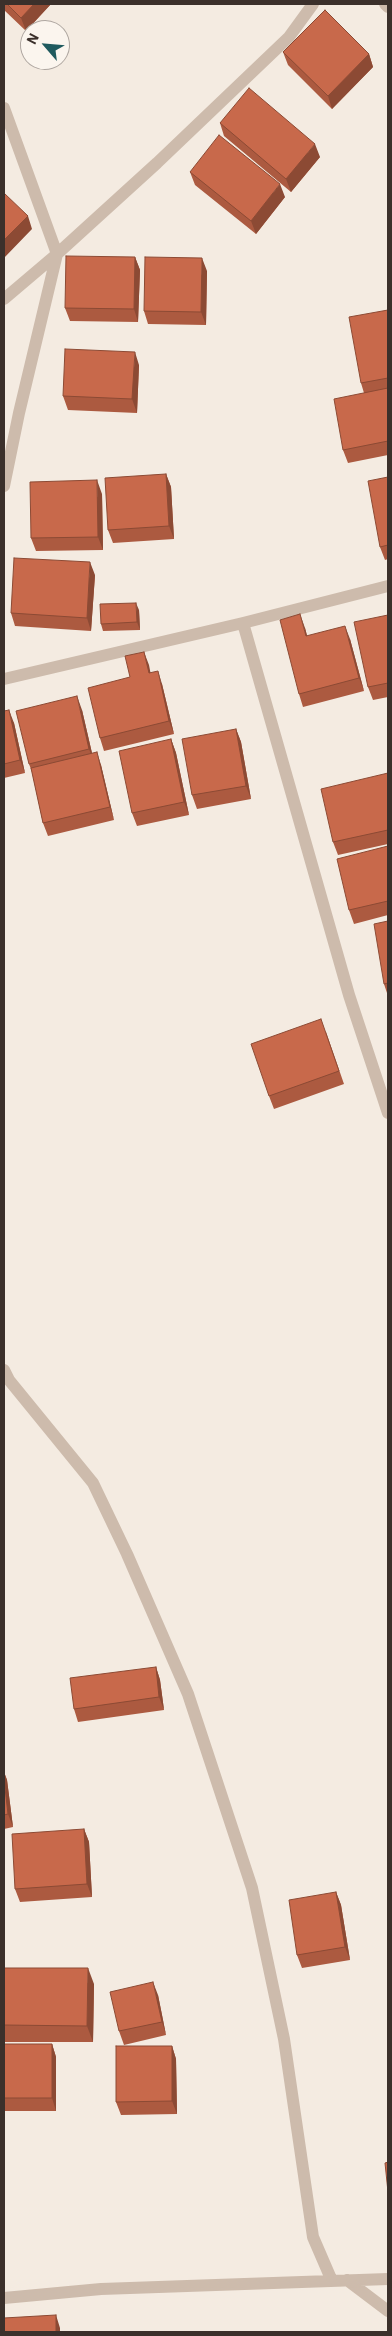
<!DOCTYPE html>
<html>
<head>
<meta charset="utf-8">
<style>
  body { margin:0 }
  #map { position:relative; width:392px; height:2336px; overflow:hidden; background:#f4ebe1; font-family:"IBM Plex Sans",sans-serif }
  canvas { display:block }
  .frame { position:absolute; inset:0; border:5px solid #3b302b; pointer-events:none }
  .north { position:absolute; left:20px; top:20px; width:50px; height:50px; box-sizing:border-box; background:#fbf5ee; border:1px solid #aea6a0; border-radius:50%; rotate:297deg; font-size:14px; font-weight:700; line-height:20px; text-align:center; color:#3b302b }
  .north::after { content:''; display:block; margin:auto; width:18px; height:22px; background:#1f5a5e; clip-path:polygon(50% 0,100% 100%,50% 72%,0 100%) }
</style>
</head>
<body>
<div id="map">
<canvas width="392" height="2336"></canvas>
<div class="frame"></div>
<div class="north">N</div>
</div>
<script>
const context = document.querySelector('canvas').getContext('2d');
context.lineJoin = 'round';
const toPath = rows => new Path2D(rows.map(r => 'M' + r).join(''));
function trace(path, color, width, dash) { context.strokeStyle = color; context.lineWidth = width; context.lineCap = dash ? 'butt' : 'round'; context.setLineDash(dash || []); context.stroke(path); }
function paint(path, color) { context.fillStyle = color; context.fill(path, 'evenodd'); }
trace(toPath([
  [385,4,388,7],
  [4,108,57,254,19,413,4,486],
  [4,299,57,254,157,163,289,37,313,4],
  [243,623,349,995,388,1113],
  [4,679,243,623,388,586],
  [4,1370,9,1380,93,1483,127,1554,188,1694,252,1888,284,2039,313,2237,332,2281],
  [347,2280,388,2311],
  [4,2298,101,2289,388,2279]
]), '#cdbbac', 12);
paint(toPath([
  [4,4,51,4,26,31,4,10],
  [283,52,369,54,373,67,332,109,288,65],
  [220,123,320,157,291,192,224,136],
  [190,172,285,197,256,234,195,185],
  [135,257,140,270,138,322,70,321,65,308],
  [207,271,206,325,148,324,144,311],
  [388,310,388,455,348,463,343,450,364,393,361,383],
  [139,365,137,413,68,410,63,396],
  [166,474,171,487,174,539,113,543,108,530],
  [388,477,388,559,385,560,380,547],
  [102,494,103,550,36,551,31,538],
  [95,575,91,631,15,626,11,613],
  [139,610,140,630,103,631,101,624],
  [388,615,388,697,373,700,368,687],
  [305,628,307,636,350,639,364,691,303,707,299,694],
  [144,652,150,673,162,684,174,734,104,751,100,738],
  [82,710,92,753,101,765,114,820,48,836,43,823,32,772,29,764],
  [4,711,14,723,25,773,4,778],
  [236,729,241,742,251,799,197,809,192,795],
  [171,739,176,753,189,815,137,826,132,813],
  [388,773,388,844,338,855,333,842],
  [388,846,388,915,354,924,349,910],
  [388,921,388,996,384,984],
  [326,1032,344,1084,274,1109,269,1096],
  [156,1667,160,1680,164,1710,78,1722,74,1709],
  [4,1772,7,1780,13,1827,4,1829],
  [84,1829,89,1842,92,1897,20,1902,15,1889],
  [336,1892,341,1905,350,1960,302,1968,297,1955],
  [4,1968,94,1984,93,2042,4,2042],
  [158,1995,166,2035,124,2045,119,2031],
  [4,2044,52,2044,56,2057,56,2111,4,2111],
  [172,2046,176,2059,177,2114,121,2115,116,2102]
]), '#ac5a40');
paint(toPath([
  [34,4,51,4,26,31,21,18],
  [369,54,373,67,332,109,328,96],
  [315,144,320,157,291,192,286,179],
  [280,184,285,197,256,234,251,221],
  [28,216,32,229,4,258,4,240],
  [135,257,140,270,138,322,134,309],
  [202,258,207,271,206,325,201,312],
  [135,352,139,365,137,413,132,399],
  [166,474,171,487,174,539,169,526],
  [97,480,102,494,103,550,98,537],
  [90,562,95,575,91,631,87,618],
  [136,603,139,610,140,630,137,622],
  [300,614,305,628,311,650,306,636],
  [345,626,350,639,364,691,359,678],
  [144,652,149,665,153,686,149,673],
  [158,671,162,684,174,734,169,721],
  [77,696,82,710,94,762,89,749],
  [9,710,14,723,25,773,20,760],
  [236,729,241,742,251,799,246,786],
  [171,739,176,753,189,815,184,802],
  [97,752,101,765,114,820,110,807],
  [156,1667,160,1680,164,1710,159,1697],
  [4,1772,7,1780,13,1827,8,1814,4,1779],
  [84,1829,89,1842,92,1897,87,1884],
  [336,1892,341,1905,350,1960,345,1947],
  [88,1968,94,1984,93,2042,87,2026],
  [153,1982,158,1995,166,2035,162,2022],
  [52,2044,56,2057,56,2111,52,2098],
  [172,2046,176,2059,177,2114,172,2101],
  [56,2315,60,2328,60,2332,56,2332]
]), '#8c4a34');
const building = toPath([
  [7,4,34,4,21,18,7,4],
  [325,10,369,54,328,96,283,52,325,10],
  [249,88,315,144,286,179,220,123,249,88],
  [219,135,280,184,251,221,190,172,219,135],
  [4,193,28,216,4,240,4,193],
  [66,256,135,257,134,309,65,308,66,256],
  [145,257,202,258,201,312,144,311,145,257],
  [388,310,388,378,361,383,349,317,388,310],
  [65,349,135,352,132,399,63,396,65,349],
  [388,388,388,441,343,450,334,399,388,388],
  [166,474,169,526,108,530,105,478,166,474],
  [388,477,388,545,380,547,368,481,388,477],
  [97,480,98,537,31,538,30,482,97,480],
  [14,558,90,562,87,618,11,613,14,558],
  [136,603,137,622,101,624,100,604,136,603],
  [300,614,306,636,345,626,359,678,299,694,280,620,300,614],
  [388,615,388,683,368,687,354,622,388,615],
  [144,652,149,673,158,671,169,721,100,738,88,688,130,677,125,656,144,652],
  [77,696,89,749,29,764,16,711,77,696],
  [9,710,20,760,4,764,4,711,9,710],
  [236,729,246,786,192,795,182,739,236,729],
  [171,739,184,802,132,813,119,751,171,739],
  [97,752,110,807,43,823,31,768,97,752],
  [388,773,388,830,333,842,321,789,388,773],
  [388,846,388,901,349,910,337,859,388,846],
  [388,921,388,983,384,984,374,924,388,921],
  [321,1019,339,1071,269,1096,251,1044,321,1019],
  [156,1667,159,1697,74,1709,70,1678,156,1667],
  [4,1779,8,1814,4,1815,4,1779],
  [84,1829,87,1884,15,1889,12,1834,84,1829],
  [336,1892,345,1947,297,1955,289,1900,336,1892],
  [4,1968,88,1968,87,2026,4,2025,4,1968],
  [153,1982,162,2022,119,2031,110,1992,153,1982],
  [4,2044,52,2044,52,2098,4,2098,4,2044],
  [116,2046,172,2046,172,2101,116,2102,116,2046],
  [388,2162,388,2192,385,2163,388,2162],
  [56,2315,56,2332,4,2332,4,2318,56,2315]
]);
paint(building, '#c8694b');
trace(building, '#8c4a34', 1);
</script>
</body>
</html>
